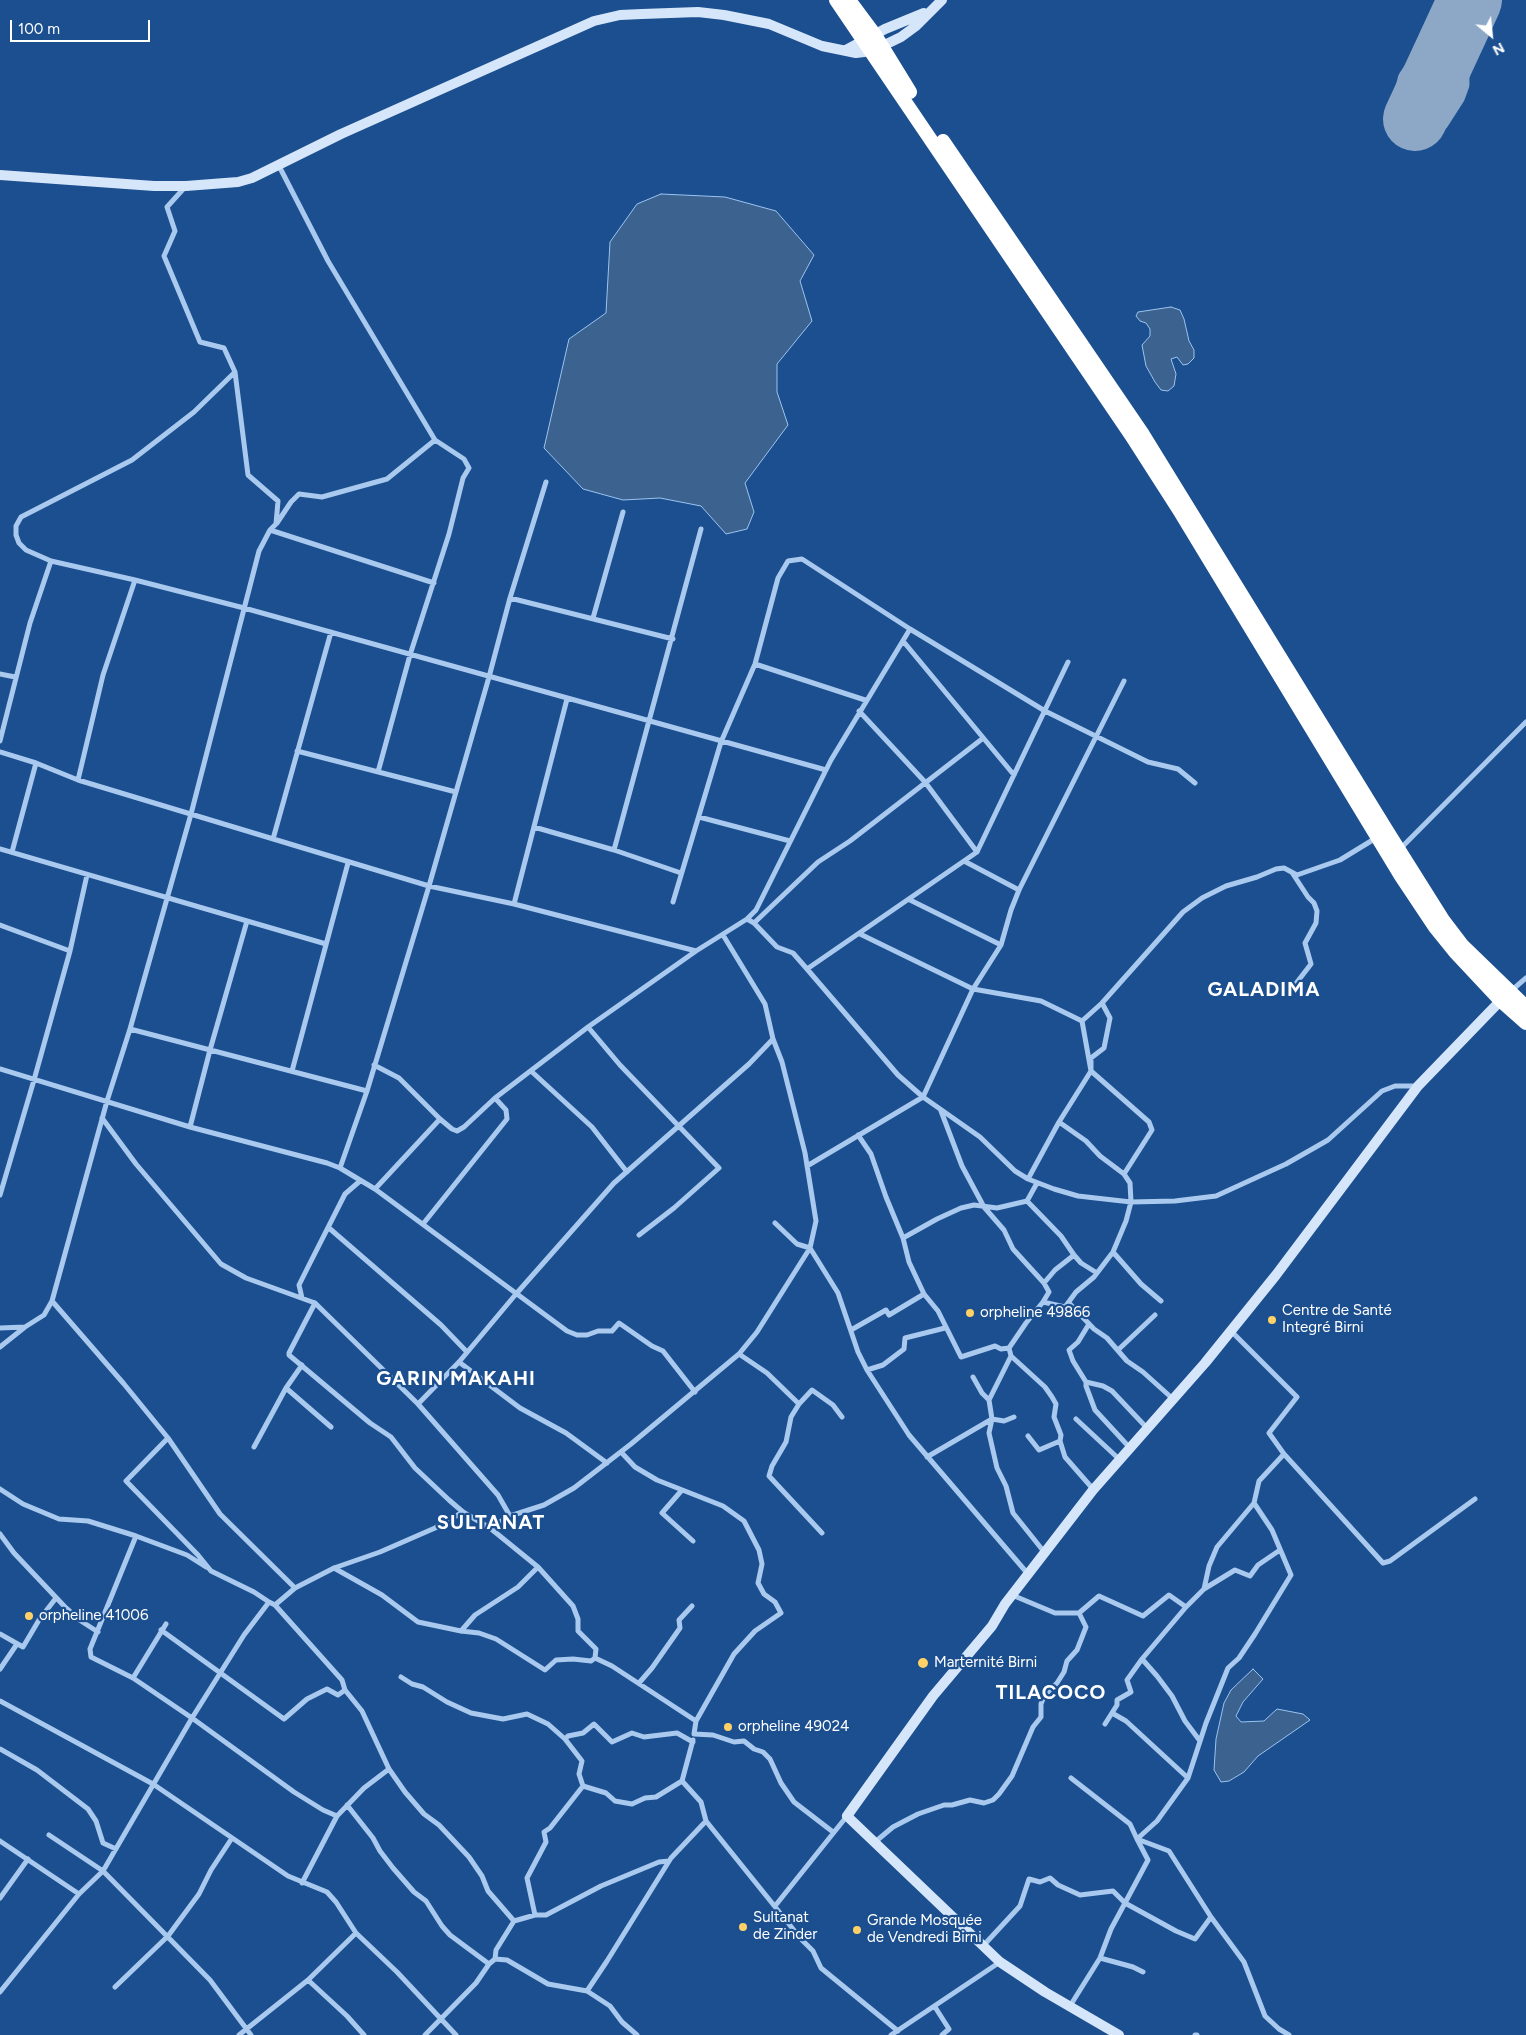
<!DOCTYPE html>
<html>
<head>
<meta charset="utf-8">
<style>
  body { margin:0 }
  #map { position:relative; width:1526px; height:2035px; overflow:hidden; background:#1b4f8f; font-family:Figtree,sans-serif }
  canvas { display:block }
  .north { position:absolute; left:1466px; top:10px; width:50px; height:50px; -webkit-text-stroke:4px #1b4f8f; paint-order:stroke; rotate:152deg; font-size:14px; font-weight:700; line-height:20px; text-align:center; color:#fff }
  .north::after { content:''; display:block; margin:auto; width:18px; height:22px; background:#fff; clip-path:polygon(50% 0,100% 100%,50% 72%,0 100%) }
  .scale { position:absolute; left:10px; top:20px; width:140px; height:22px; box-sizing:border-box; border:2px solid #fff; border-top:0; padding-left:6px; font-size:15px; line-height:18px; white-space:nowrap; color:#fff; -webkit-text-stroke:4px #1b4f8f; paint-order:stroke }
</style>
</head>
<body>
<div id="map">
<canvas width="1526" height="2035"></canvas>
<div class="north">N</div>
<div class="scale">100 m</div>
</div>
<script>
const context = document.querySelector('canvas').getContext('2d');
context.lineJoin = 'round';
function paint(path, color) { context.fillStyle = color; context.fill(path, 'evenodd'); }
const toPath = rows => new Path2D(rows.map(r => 'M' + r).join(''));
function trace(path, color, width, dash) { context.strokeStyle = color; context.lineWidth = width; context.lineCap = dash ? 'butt' : 'round'; context.setLineDash(dash || []); context.stroke(path); }
function write(font, color, halo, rows, align = 'center') {
  context.font = font + ' Figtree,sans-serif'; context.lineWidth = 4.5; context.setLineDash([]); context.textBaseline = 'middle'; context.strokeStyle = halo; context.fillStyle = color; for (const [text, x, y, turn = 0] of rows) {
    context.save(); context.translate(x, y); context.rotate((+turn || 0) * Math.PI / 180); context.textAlign = isNaN(turn) ? turn : align; if (halo) context.strokeText(text, 0, 0); context.fillText(text, 0, 0); context.restore();
  }
}
const water = toPath([
  [661,194,725,197,776,211,814,255,800,281,812,321,777,364,777,392,788,425,745,483,754,512,747,529,726,534,701,506,660,498,623,500,583,489,544,448,569,339,606,313,610,242,637,204,661,194],
  [1171,307,1180,310,1184,319,1189,341,1194,350,1194,358,1188,364,1183,365,1177,357,1171,359,1176,374,1174,386,1168,391,1161,390,1155,382,1146,366,1142,345,1150,336,1150,329,1146,323,1140,321,1136,316,1138,312,1171,307],
  [1253,1669,1263,1679,1243,1702,1236,1716,1241,1722,1264,1721,1277,1709,1303,1714,1310,1720,1258,1756,1244,1772,1229,1781,1221,1782,1214,1770,1216,1739,1224,1703,1231,1690,1253,1669]
]);
paint(water, '#3c6290');
trace(water, '#9cc4f0', 1);
trace(toPath([
  [1456,30,1457,84,1453,95,1437,120,1431,123,1423,121,1411,112,1408,105,1406,98,1410,80,1416,71,1448,40,1459,23]
]), '#8da7c7', 25);
trace(toPath([
  [1415,119,1470,0]
]), '#8da7c7', 64);
trace(toPath([
  [186,186,167,207,175,231,164,256,200,342,224,348,235,372,194,412,132,460,21,517,16,526,16,535,19,543,26,550,51,561,135,580,244,608,826,770],
  [277,523,291,502,299,494,322,497,387,479,435,440,328,261,278,164],
  [270,530,434,583],
  [510,598,673,639],
  [593,618,623,512],
  [903,641,1014,775],
  [755,664,865,700],
  [0,674,15,677],
  [0,741,30,623,51,561],
  [297,751,456,792],
  [0,752,36,763,78,780,429,886,514,904,696,951,747,919,756,910,831,760,910,629],
  [378,772,410,655,449,534,463,478,469,468,464,459,435,440],
  [78,780,103,675,135,580],
  [699,817,790,841],
  [534,827,614,850,681,873],
  [273,839,331,632],
  [0,849,326,944],
  [614,850,701,529],
  [1399,850,1526,722],
  [12,852,36,763],
  [977,852,1068,662],
  [964,861,1019,890],
  [910,900,1001,945],
  [673,902,721,742,755,664,778,578,788,561,802,559,910,629,1045,711,1148,762,1178,769,1195,783],
  [514,904,567,699],
  [747,919,754,923,777,947,793,953,807,969,977,852,925,782,859,711],
  [754,923,818,862,850,841,982,739],
  [0,925,70,951],
  [860,934,973,989,1041,1001,1082,1021,1091,1071,1149,1122,1152,1130,1124,1174],
  [723,935,765,1004,773,1039,782,1062,805,1153,816,1221,810,1248,838,1293,858,1352,867,1370,909,1435,1028,1574],
  [807,969,898,1075,923,1097,980,1137,1015,1171,1028,1179,1054,1189,1078,1196,1131,1202,1175,1201,1216,1196,1286,1164,1328,1140,1382,1091,1395,1086,1418,1086],
  [1291,990,1311,964,1305,943,1316,923,1317,911,1314,903,1308,897,1293,874],
  [1511,991,1526,978],
  [1082,1021,1102,1003,1183,912,1202,898,1226,886,1257,877,1276,869,1284,868,1297,875,1340,860,1376,838],
  [588,1027,620,1065,719,1168,674,1208,639,1235],
  [130,1029,367,1091],
  [374,1065,399,1078,440,1119,452,1129,457,1131,464,1127,495,1098,588,1027,696,951],
  [0,1069,190,1127,327,1163,340,1168,375,1189,567,1331,577,1335,587,1335,598,1331,612,1331,619,1323,652,1346,663,1351,695,1392],
  [292,1071,348,863],
  [531,1071,592,1127,627,1172],
  [941,1111,962,1166,984,1207,1004,1230,1013,1249,1044,1283,1049,1292,1043,1302],
  [102,1118,136,1164,221,1264,246,1278,315,1303],
  [1059,1122,1086,1141,1100,1156,1124,1174,1130,1183,1131,1202,1126,1221,1113,1252,1094,1277,1076,1292,1065,1307,1043,1302,1026,1323,1009,1348,1011,1356,1045,1387,1052,1397,1056,1404,1054,1417,1061,1435,1060,1441,1065,1457,1093,1489],
  [190,1127,210,1050,247,921],
  [858,1135,871,1154,886,1197,903,1238,909,1262,924,1294,938,1311,961,1357,995,1346,1001,1349,1009,1348],
  [807,1166,923,1097,973,989,1001,945,1011,910,1019,890,1124,681],
  [340,1168,367,1091,429,886,489,677,510,598,546,482],
  [1028,1179,1059,1122,1091,1071,1091,1058,1104,1048,1110,1018,1102,1003],
  [375,1189,440,1119],
  [0,1195,34,1080,70,951,87,875],
  [1027,1201,1061,1236,1074,1255,1055,1270,1044,1283],
  [423,1224,507,1119,506,1110,495,1098],
  [329,1228,441,1325,467,1352],
  [903,1238,937,1219,961,1208,974,1205,997,1208,1027,1201,1037,1183],
  [1113,1252,1141,1284,1161,1301],
  [1074,1255,1081,1263,1097,1273],
  [302,1298,299,1285,307,1269,345,1194,360,1181],
  [52,1301,124,1384,168,1438,220,1514,295,1588],
  [1069,1303,1094,1329,1107,1338,1127,1361,1143,1372,1173,1399],
  [1089,1324,1078,1342,1069,1350,1073,1361,1086,1382,1086,1386,1095,1410,1130,1448],
  [0,1328,25,1327,44,1315,52,1301,107,1101,130,1029,191,814,259,551,270,530,276,524,278,501,248,475,235,372],
  [851,1330,886,1310,889,1315,924,1294],
  [1231,1331,1297,1397,1269,1433,1284,1454,1383,1563,1390,1561,1475,1499],
  [0,1347,25,1327],
  [1118,1350,1155,1315],
  [739,1354,767,1373,799,1404],
  [1011,1356,989,1400,992,1419,989,1433,997,1468,1006,1486,1013,1513,1045,1553],
  [459,1362,520,1408,566,1433,607,1463],
  [867,1370,883,1365,904,1349,905,1338,945,1328],
  [973,1377,982,1393,989,1400],
  [1086,1382,1103,1386,1112,1391,1147,1428],
  [286,1388,331,1427],
  [418,1404,459,1362,516,1294,614,1183,749,1064,773,1039],
  [1076,1419,1119,1459],
  [1028,1436,1039,1450,1060,1441],
  [168,1438,126,1481,198,1555,211,1571,254,1592,269,1602],
  [254,1447,286,1388,302,1365],
  [927,1457,992,1419,1004,1421,1014,1417],
  [0,1489,23,1504,59,1519,88,1521,136,1536,187,1555,206,1567],
  [682,1490,662,1513,693,1541],
  [510,1516,498,1495,418,1404,315,1303,289,1353,289,1355,370,1423,391,1437,415,1468,449,1500,463,1512,490,1528,510,1516,544,1505,574,1488,631,1444,739,1354,757,1332,810,1248,797,1244,775,1223],
  [490,1528,538,1567,573,1606,578,1619,578,1631,596,1649,595,1658],
  [822,1533,769,1476,772,1466,786,1442,791,1417,799,1404,812,1390,833,1405,842,1417],
  [0,1534,14,1553,66,1608,81,1621,98,1632],
  [136,1536,90,1649,91,1657,133,1678,192,1718,294,1792,323,1810,337,1816,364,1788,389,1769],
  [334,1568,382,1595,418,1622,461,1631,479,1633,496,1639,545,1670,556,1660,573,1659,591,1661,595,1658,612,1666,696,1721,734,1654,755,1631,781,1613,775,1602,764,1594,758,1583,762,1564,759,1550,744,1521,723,1506,657,1480,635,1467,621,1452],
  [1204,1589,1235,1570,1250,1576,1258,1565,1280,1550],
  [1012,1595,1055,1613,1079,1613,1099,1596,1143,1616,1169,1595,1186,1607],
  [275,1605,342,1680,345,1690,362,1711,389,1769,405,1792,424,1814,439,1825,469,1857,482,1876,488,1891,514,1921,496,1950,495,1959,489,1964,476,1983,425,2035],
  [161,1630,284,1719,307,1699,327,1689,338,1695,345,1690],
  [461,1631,475,1615,518,1587,538,1567],
  [0,1634,23,1647,39,1620,56,1598],
  [1142,1659,1157,1676,1172,1696,1185,1721,1200,1741],
  [0,1669,17,1644],
  [401,1677,412,1684,423,1687,447,1702,471,1713,503,1719,527,1714,548,1724,565,1739,582,1761,579,1774,583,1786,606,1793,615,1801,632,1804,645,1798,656,1797,682,1781,701,1802,706,1821],
  [133,1678,166,1624],
  [639,1683,652,1668,680,1628,679,1620,692,1606],
  [0,1701,153,1784,288,1876,327,1892,336,1902,356,1933],
  [1112,1713,1126,1721,1188,1778],
  [696,1721,694,1734,713,1735,734,1742,744,1741,754,1749,763,1752,770,1759,781,1783,794,1802,833,1832],
  [1105,1724,1117,1705,1117,1700,1131,1692,1127,1680,1142,1659,1186,1607,1204,1589,1209,1566,1217,1547,1254,1503,1259,1481,1284,1454],
  [565,1739,568,1736,583,1733,594,1724,612,1742,632,1733,644,1737,677,1733,693,1742],
  [0,1749,37,1770,88,1809,96,1821,103,1843,116,1849],
  [1071,1778,1130,1824,1137,1839,1169,1851,1211,1917],
  [682,1781,693,1740],
  [347,1805,373,1838,380,1851,393,1868,414,1892,426,1901,442,1926,450,1935,489,1964],
  [49,1835,103,1871,210,1980,251,2035],
  [0,1841,79,1894],
  [875,1842,893,1827,918,1814,944,1805,952,1805,970,1800,984,1803,993,1800,999,1794,1012,1776,1033,1727,1041,1717,1041,1704,1044,1696,1057,1683,1064,1672,1067,1661,1077,1650,1086,1627,1079,1613],
  [302,1883,337,1816],
  [0,1898,28,1859],
  [775,1906,847,1816],
  [535,1915,527,1878,546,1842,544,1832,550,1828,583,1786],
  [514,1921,535,1915,546,1915,601,1886,659,1862,669,1861],
  [983,1946,1020,1906,1029,1879,1040,1882,1050,1878,1058,1885,1080,1895,1113,1891,1125,1903,1148,1860,1137,1839,1157,1821,1188,1778,1206,1723,1228,1668,1239,1658,1255,1634,1291,1575,1272,1530,1254,1503],
  [1100,1958,1133,1967,1143,1972],
  [495,1959,507,1960,548,1984,587,1991],
  [308,1980,347,2016,364,2035],
  [115,1987,168,1936,199,1894,211,1870,232,1838],
  [0,1992,79,1894,103,1871,192,1718,244,1635,269,1602,275,1605,295,1588,334,1568,380,1552,435,1528,463,1512],
  [1070,2006,1100,1958,1111,1929,1125,1903,1176,1931,1195,1939,1211,1917,1244,1962,1265,2016,1279,2029,1289,2035],
  [935,2007,949,2029,942,2035],
  [239,2035,308,1980,356,1933,397,1972,456,2035],
  [637,2035,622,2022,610,2006,587,1991,607,1961,671,1858,706,1821,801,1939,813,1951,821,1968,898,2031],
  [891,2035,1000,1962],
  [1195,2035,1197,2035]
]), '#a9c9ee', 5);
trace(toPath([
  [846,50,885,29,924,13],
  [0,175,154,186,186,186,238,182,252,178,341,134,594,21,620,15,642,14,698,12,724,15,769,24,822,46,856,53,872,51,901,37,916,26,942,0],
  [1119,2035,1045,1992,1000,1962,847,1816,933,1696,992,1626,1005,1604,1093,1490,1205,1363,1276,1275,1418,1086,1505,996]
]), '#d6e6fa', 10);
trace(toPath([
  [836,0,1131,435,1181,513,1401,876,1435,927,1456,953,1500,1000,1526,1023],
  [849,0,875,35,910,92],
  [943,141,1142,433,1387,831,1443,920,1462,945,1526,1007]
]), '#fff', 14);
for (const [x, y, r, color] of [
  [970,1313,5,"#ffd166"],
  [1272,1320,5,"#ffd166"],
  [29,1616,5,"#ffd166"],
  [923,1663,6,"#ffd166"],
  [728,1727,5,"#ffd166"],
  [743,1927,5,"#ffd166"],
  [857,1930,5,"#ffd166"]
]) { const dot = new Path2D(); dot.arc(x, y, r, 0, 2 * Math.PI); context.fillStyle = color; context.fill(dot); trace(dot, '#1b4f8f', 2); }
write('15px', '#fff', '#1b4f8f', [
  ["Centre de Santé",1282,1311],
  ["Integré Birni",1282,1328],
  ["orpheline 49866",980,1313],
  ["orpheline 41006",39,1616],
  ["Marternité Birni",934,1663],
  ["orpheline 49024",738,1727],
  ["Sultanat",753,1918],
  ["de Zinder",753,1935],
  ["Grande Mosquée",867,1921],
  ["de Vendredi Birni",867,1938]
], 'left');
context.letterSpacing = '1px';
write('bold 20px', '#fff', '#1b4f8f', [
  ["GALADIMA",1264,990],
  ["GARIN MAKAHI",456,1379],
  ["SULTANAT",491,1523],
  ["TILACOCO",1051,1693]
]);
context.letterSpacing = '0px';
</script>
</body>
</html>
